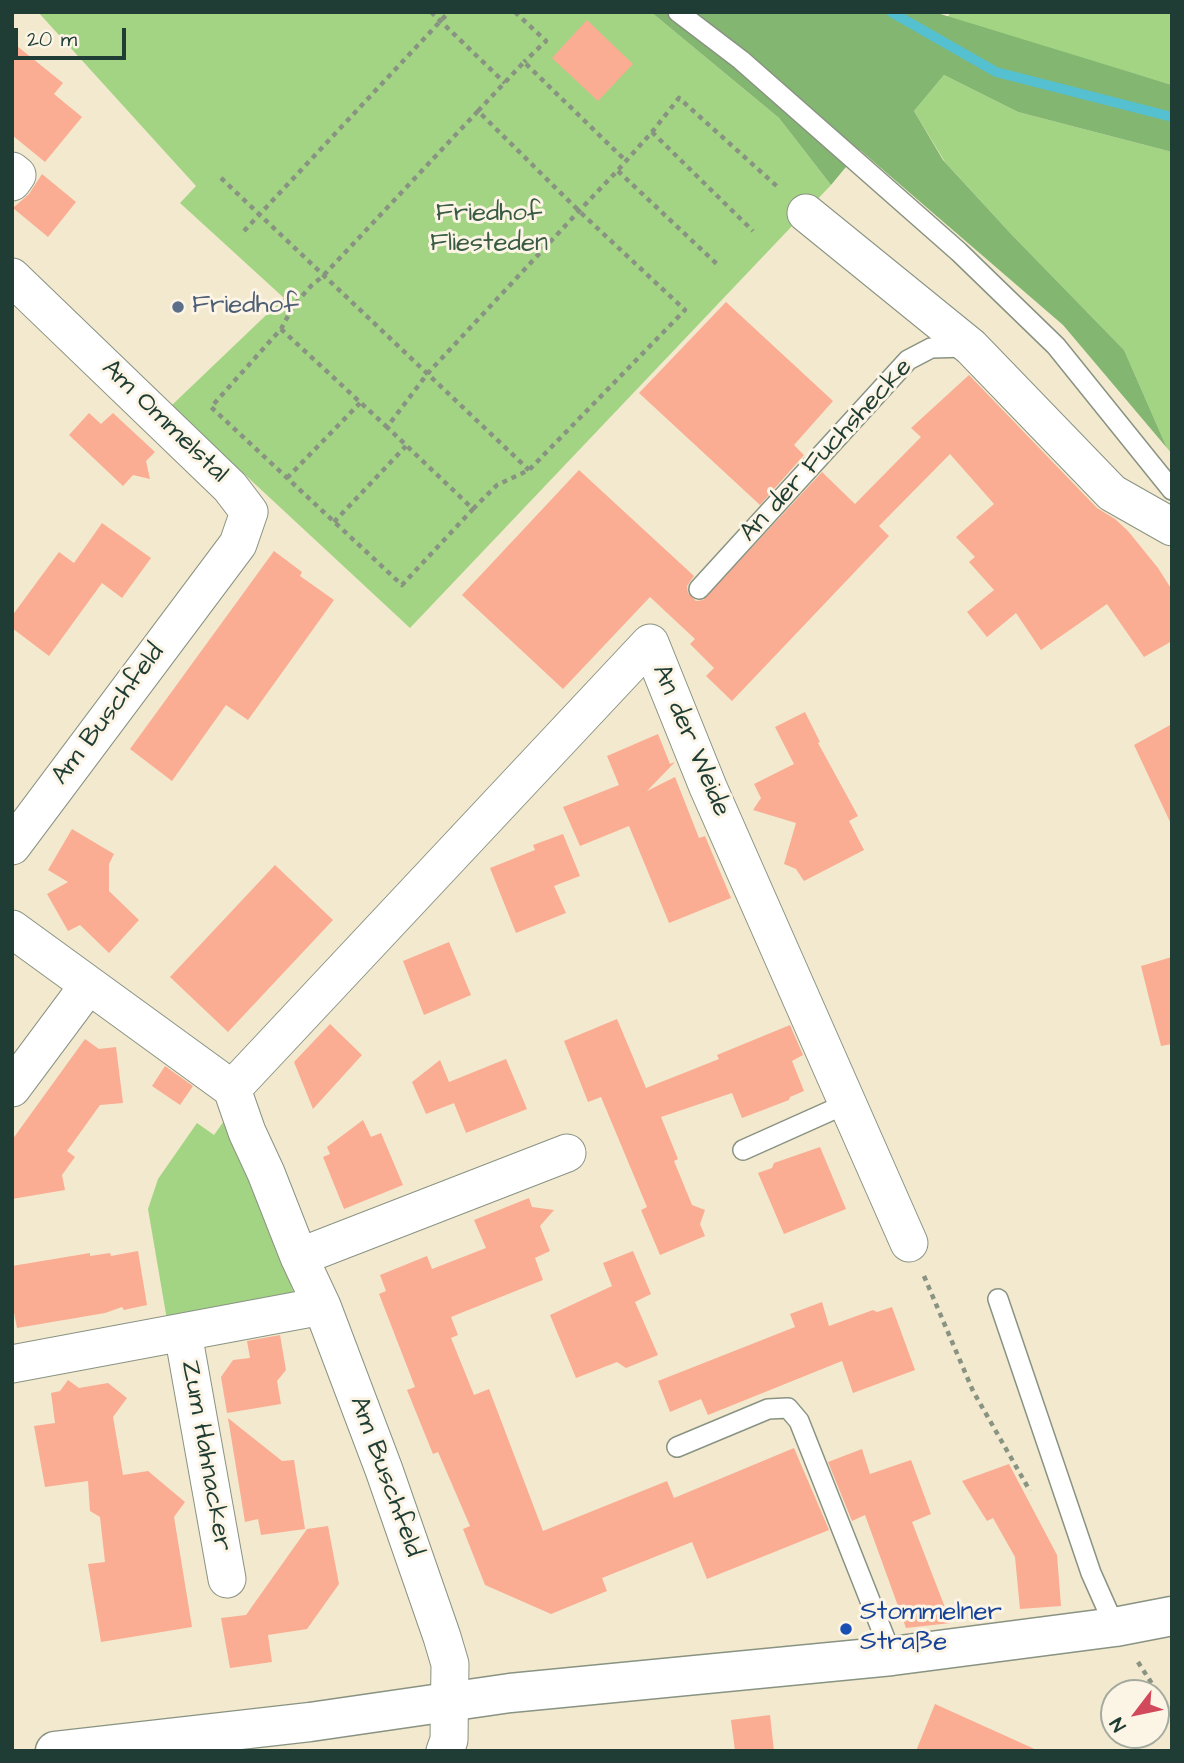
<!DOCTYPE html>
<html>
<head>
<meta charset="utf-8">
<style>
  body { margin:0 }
  #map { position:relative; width:1184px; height:1763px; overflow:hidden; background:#f3e9cf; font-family:"Architects Daughter",sans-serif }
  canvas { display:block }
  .frame { position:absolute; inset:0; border:14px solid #1f3d34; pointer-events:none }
  .north { position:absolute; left:1100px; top:1679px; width:70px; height:70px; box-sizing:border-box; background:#fcf5e5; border:2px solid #a4ab9e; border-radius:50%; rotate:238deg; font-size:19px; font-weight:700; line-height:28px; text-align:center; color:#1f3d34 }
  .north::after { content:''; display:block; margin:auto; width:24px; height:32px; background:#d1495b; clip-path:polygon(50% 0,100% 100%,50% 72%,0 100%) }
  .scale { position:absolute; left:14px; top:28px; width:112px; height:32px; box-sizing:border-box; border:4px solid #1f3d34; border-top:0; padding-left:9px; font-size:21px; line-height:24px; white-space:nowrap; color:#1f3d34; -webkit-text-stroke:5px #fcf5e5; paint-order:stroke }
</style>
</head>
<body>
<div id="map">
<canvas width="1184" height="1763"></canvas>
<div class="frame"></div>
<div class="north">N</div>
<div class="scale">20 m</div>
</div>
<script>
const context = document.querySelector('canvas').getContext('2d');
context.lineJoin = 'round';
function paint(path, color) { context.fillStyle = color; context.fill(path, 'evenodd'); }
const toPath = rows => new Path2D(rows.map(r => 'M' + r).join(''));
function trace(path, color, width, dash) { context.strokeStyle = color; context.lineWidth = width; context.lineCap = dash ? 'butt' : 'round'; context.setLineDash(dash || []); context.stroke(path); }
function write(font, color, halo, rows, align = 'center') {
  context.font = font + ' "Architects Daughter",sans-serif'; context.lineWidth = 6; context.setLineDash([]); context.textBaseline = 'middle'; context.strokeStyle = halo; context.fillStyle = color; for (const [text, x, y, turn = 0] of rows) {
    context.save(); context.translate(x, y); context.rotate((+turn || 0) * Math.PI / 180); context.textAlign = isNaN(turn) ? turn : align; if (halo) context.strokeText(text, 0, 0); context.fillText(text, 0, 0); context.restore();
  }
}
paint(toPath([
  [38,12,651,12,779,118,831,185,410,628,171,406,284,298,180,203,196,186],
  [951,12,1172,12,1172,85,947,18],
  [944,75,1018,112,1172,152,1172,454,1167,448,1124,350,1012,235,945,162,914,111],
  [229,1114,294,1293,288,1298,167,1320,148,1209,158,1179,197,1123,214,1135]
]), '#a3d483');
paint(toPath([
  [651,12,934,12,1172,85,1172,152,1018,112,944,75,914,111,943,160,1012,235,1124,350,1167,448,1063,325,860,150,831,185,779,118]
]), '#82b671');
trace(toPath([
  [891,12,996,72,1172,117]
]), '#55c0cf', 10);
paint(toPath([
  [587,20,633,64,598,101,552,58],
  [12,42,63,83,54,94,82,117,45,162,12,135],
  [42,174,76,202,48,237,13,208,29,194],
  [726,302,833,401,794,445,804,455,760,505,639,393],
  [969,375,1097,508,1115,519,1128,531,1158,568,1172,590,1172,641,1144,657,1107,604,1041,650,1016,613,987,637,967,612,994,590,969,562,975,557,956,537,994,504,950,454,879,526,889,536,732,701,706,676,714,668,690,644,695,639,650,597,563,689,462,595,579,470,694,576,687,586,688,593,696,601,703,600,822,472,855,504,921,437,911,428],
  [89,413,101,424,113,413,155,452,146,461,150,479,133,475,123,486,69,435],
  [102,523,151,558,122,598,102,583,49,656,12,628,12,616,59,552,74,563],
  [274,551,302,572,300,576,334,600,248,720,226,705,172,781,130,749],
  [805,712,820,742,818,743,858,816,849,821,864,850,804,881,796,869,784,864,796,823,753,810,761,798,754,784,794,764,775,727],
  [1172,724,1172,826,1134,745],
  [658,734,670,764,675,762,647,791,675,777,699,838,705,836,731,898,669,923,629,826,580,846,563,807,619,785,607,756],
  [72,829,114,854,109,864,109,891,139,920,109,953,80,925,68,931,47,894,68,882,48,870],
  [563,834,580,876,554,886,566,913,516,933,490,868,535,850,533,845],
  [275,865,333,920,228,1032,170,977],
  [449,942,471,995,424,1015,403,961],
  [1172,957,1172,1044,1161,1046,1141,966],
  [617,1019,646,1088,719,1059,717,1055,790,1025,803,1055,792,1061,804,1091,790,1097,789,1100,742,1118,732,1093,661,1117,678,1159,674,1161,692,1205,705,1210,700,1224,705,1236,660,1255,641,1210,647,1207,601,1097,588,1102,564,1041],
  [330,1024,362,1055,313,1109,294,1062],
  [85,1039,99,1049,116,1047,123,1103,100,1105,67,1151,75,1157,62,1175,65,1190,12,1199,12,1140],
  [506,1059,527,1109,466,1133,454,1103,426,1114,412,1082,440,1060,449,1082],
  [165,1066,193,1086,180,1105,152,1086],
  [363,1120,371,1137,381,1133,403,1185,344,1209,323,1157,330,1154,327,1147],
  [820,1147,846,1209,784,1234,758,1173,772,1168,774,1163],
  [529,1198,532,1207,554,1210,540,1226,550,1251,535,1258,543,1280,451,1317,458,1335,451,1338,474,1395,489,1389,543,1531,667,1481,674,1498,794,1448,829,1530,707,1579,692,1542,602,1578,607,1591,551,1614,485,1585,463,1529,470,1526,438,1452,433,1454,407,1390,415,1387,379,1294,386,1291,380,1275,427,1256,432,1269,486,1248,474,1220],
  [138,1251,147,1305,124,1310,122,1307,105,1313,17,1328,12,1302,12,1266,90,1253,90,1256,110,1253,111,1256],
  [633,1251,651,1294,635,1302,658,1355,626,1368,617,1362,576,1378,550,1315,612,1286,603,1263],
  [822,1302,829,1326,873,1310,877,1312,892,1307,915,1370,853,1393,842,1361,708,1415,701,1399,670,1412,658,1381,795,1327,790,1314],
  [280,1335,286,1370,277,1381,281,1404,227,1413,221,1377,233,1360,250,1358,247,1341],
  [68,1380,79,1388,108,1383,127,1398,113,1417,123,1475,148,1471,185,1502,174,1517,192,1627,101,1642,88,1564,105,1562,100,1517,90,1511,88,1481,45,1487,34,1426,55,1423,51,1393,60,1391],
  [228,1418,282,1461,294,1460,305,1529,261,1535,258,1519,245,1522],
  [862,1449,870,1474,911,1460,931,1514,912,1522,951,1623,906,1628,865,1515,852,1521,828,1462],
  [1009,1464,1057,1555,1061,1606,1020,1609,1015,1557,993,1518,987,1521,962,1481],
  [328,1526,339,1584,307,1629,268,1635,272,1662,230,1668,221,1618,246,1615,307,1529],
  [935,1704,1039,1751,916,1751],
  [770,1715,774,1751,735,1751,731,1720]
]), '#faad92');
const service = toPath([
  [678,12,741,60,959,252,1056,346,1172,490],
  [699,589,908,360,931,348,967,347],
  [743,1150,848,1103],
  [998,1299,1091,1573,1115,1627],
  [677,1447,768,1409,788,1408,799,1421,892,1656]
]);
const minor = toPath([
  [12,171,17,175,12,182],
  [806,213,971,347,1112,493,1172,527],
  [12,277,230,487,249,512,238,544,12,846],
  [12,929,232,1089,247,1132,266,1173,299,1257,322,1306,384,1470,442,1637,450,1664,449,1740,445,1751],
  [12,1088,88,986],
  [232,1089,650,643,708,787,909,1243],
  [299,1257,567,1153],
  [183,1333,227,1579],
  [12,1364,322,1306]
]);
const secondary = toPath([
  [55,1751,310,1722,510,1693,892,1656,1115,1627,1172,1616]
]);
trace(service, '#899382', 22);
trace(minor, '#899382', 39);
trace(secondary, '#899382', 41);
trace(toPath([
  [431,12,505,83],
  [515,12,546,41,524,62],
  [478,111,524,62,626,161],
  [652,132,753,231],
  [618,171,719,266],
  [221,178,529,470],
  [244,231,449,12],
  [281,329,387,427],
  [287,478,360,403],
  [473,509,497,485,529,470,685,310,579,211,478,111,323,276,311,286,294,305,281,329,211,407,402,585,473,509,387,427,428,373,579,211,617,171,652,132,679,98,780,189],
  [334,522,406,446],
  [924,1276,973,1391,1030,1491],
  [1138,1662,1172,1715]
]), '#899382', 4.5, [5, 5]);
trace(service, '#fff', 19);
trace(minor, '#fff', 37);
trace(secondary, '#fff', 38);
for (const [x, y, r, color] of [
  [178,307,7,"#5c6f8a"],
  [846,1629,7,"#1a4fb4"]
]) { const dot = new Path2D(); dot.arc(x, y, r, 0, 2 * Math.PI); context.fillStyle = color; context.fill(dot); trace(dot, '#fcf5e5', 2.5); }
write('26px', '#395b44', '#fcf5e5', [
  ["Friedhof",489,215],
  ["Fliesteden",489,245]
]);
write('26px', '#4e5e75', '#fcf5e5', [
  ["Friedhof",192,307]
], 'left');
write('26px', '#1f3d34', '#fcf5e5', [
  ["Am Ommelstal",164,422,44],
  ["An der Fuchshecke",827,451,-47],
  ["Am Buschfeld",109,715,-53],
  ["An der Weide",690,741,67],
  ["Zum Hahnacker",205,1456,80],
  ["Am Buschfeld",385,1477,70]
]);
write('26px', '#164399', '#fcf5e5', [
  ["Stommelner",860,1614],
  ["Straße",860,1644]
], 'left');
</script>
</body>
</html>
